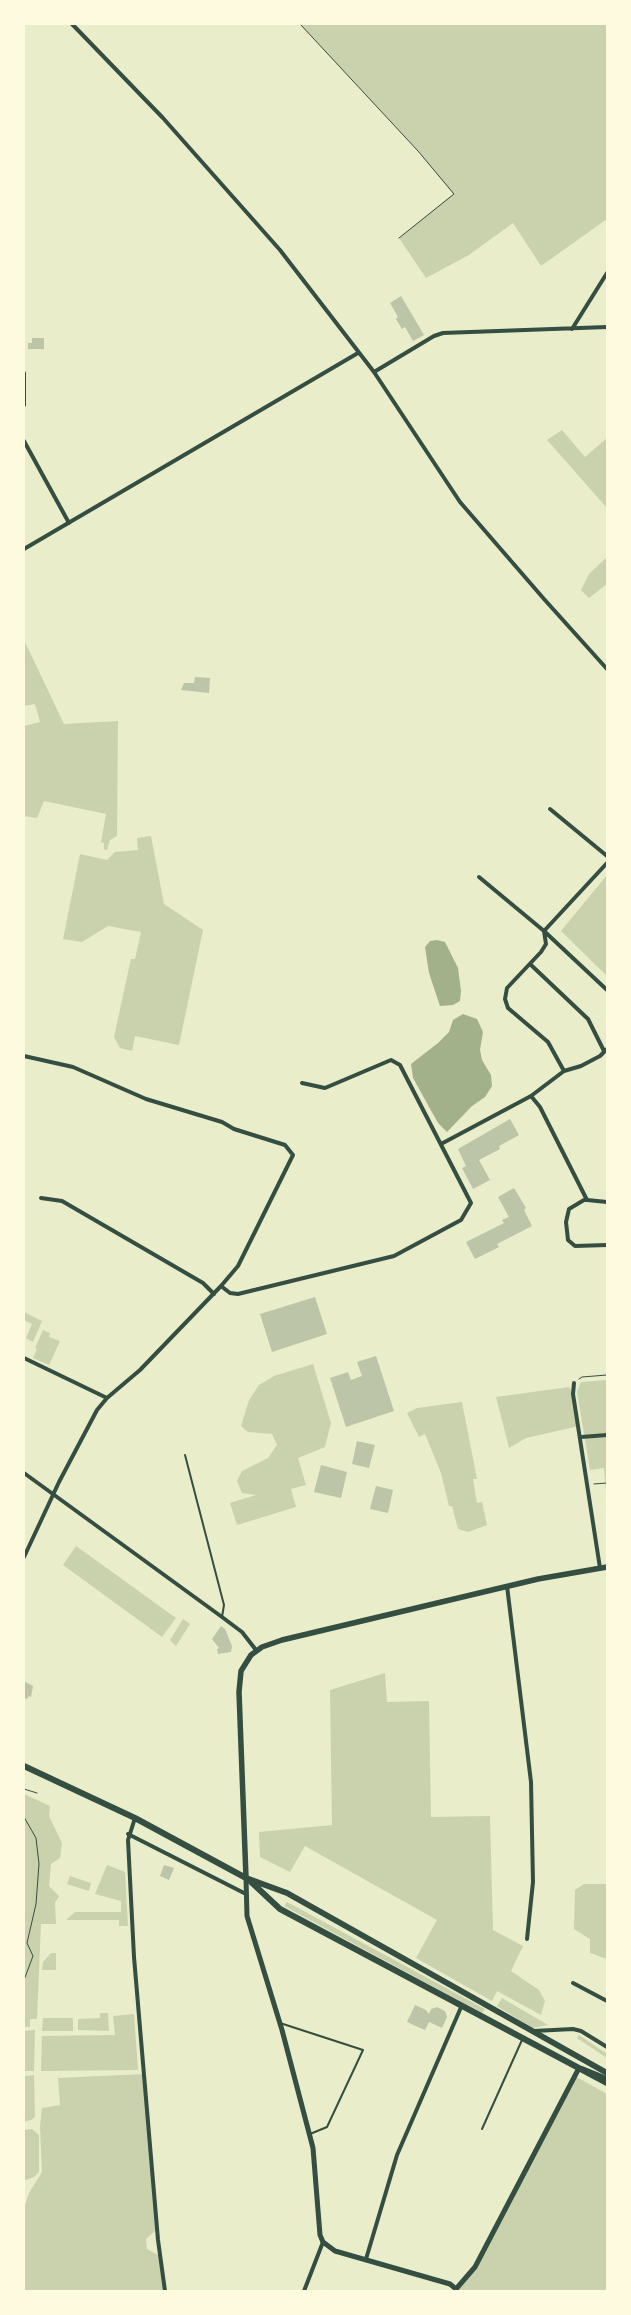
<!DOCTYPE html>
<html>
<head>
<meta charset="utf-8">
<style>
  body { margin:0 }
  #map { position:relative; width:631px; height:2315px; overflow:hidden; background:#e9edc9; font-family:Arial,sans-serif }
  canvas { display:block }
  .frame { position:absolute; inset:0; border:25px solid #fefae0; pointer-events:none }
</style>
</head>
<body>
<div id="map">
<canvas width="631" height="2315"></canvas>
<div class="frame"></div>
</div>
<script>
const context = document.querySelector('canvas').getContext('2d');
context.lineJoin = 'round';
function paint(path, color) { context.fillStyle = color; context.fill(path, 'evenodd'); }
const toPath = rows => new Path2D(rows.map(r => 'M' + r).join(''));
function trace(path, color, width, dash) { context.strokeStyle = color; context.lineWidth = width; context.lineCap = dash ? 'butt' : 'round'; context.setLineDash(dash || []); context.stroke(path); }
paint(toPath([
  [300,24,607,24,607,219,541,266,513,223,469,255,426,278,399,238,453,194,418,151],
  [562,430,585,457,607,438,607,508,547,440],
  [607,557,607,584,589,598,581,590,589,574],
  [24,640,64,724,118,721,117,836,110,840,107,850,104,849,104,843,101,842,106,814,44,801,37,818,24,816,24,726,40,722,35,704,24,706],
  [151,836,164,904,203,930,179,1045,135,1036,132,1051,120,1048,114,1037,130,963,131,959,135,959,141,932,108,926,82,942,63,939,80,854,107,860,115,852,138,850,137,838],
  [607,875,607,976,561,931],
  [24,1312,42,1321,33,1342,26,1338,32,1324,24,1320],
  [43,1330,50,1333,49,1337,60,1341,49,1365,33,1358,37,1349,35,1348],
  [313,1364,331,1423,325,1447,298,1458,306,1485,291,1489,296,1507,237,1525,230,1503,256,1495,242,1493,237,1481,242,1471,268,1458,277,1445,272,1434,248,1432,241,1426,249,1400,259,1385,274,1376],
  [607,1380,607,1490,606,1491,604,1468,590,1470,577,1392,581,1382],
  [569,1387,573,1394,579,1426,526,1438,509,1448,496,1397],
  [462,1402,477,1479,473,1479,477,1503,482,1502,487,1525,468,1532,458,1529,452,1506,449,1506,441,1473,425,1434,419,1437,407,1413,417,1408],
  [76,1546,176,1618,162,1637,63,1565],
  [183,1619,190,1624,176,1646,170,1640],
  [385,1673,387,1702,429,1701,431,1817,490,1816,493,1930,523,1946,511,1971,539,1990,545,2001,541,2015,497,1991,492,2001,416,1958,437,1920,305,1846,290,1872,260,1857,259,1832,332,1825,330,1690],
  [24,1794,50,1806,49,1816,62,1843,60,1858,51,1864,49,1886,59,1896,55,1903,56,1924,41,1924,37,2019,30,2019,30,2027,24,2027],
  [107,1865,125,1872,128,1926,119,1926,119,1920,66,1920,75,1912,121,1912,121,1901,95,1894],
  [70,1876,91,1883,89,1891,67,1884],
  [584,1884,607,1884,607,1959,590,1953,590,1939,574,1929,575,1890],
  [287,1902,485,2009,482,2013,284,1906],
  [51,1953,56,1953,56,1970,42,1970,43,1962],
  [502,1998,548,2025,532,2028,497,2006],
  [100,2013,108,2013,109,2031,78,2030,78,2019,100,2018],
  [134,2014,138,2070,41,2071,42,2036,115,2035,113,2016],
  [43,2018,73,2018,73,2031,42,2031],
  [35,2030,34,2071,24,2071,24,2031],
  [579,2035,607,2054,607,2058,577,2038],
  [145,2074,157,2229,146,2239,147,2249,160,2256,165,2291,24,2291,24,2208,29,2193,42,2172,40,2127,42,2108,60,2105,58,2078],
  [34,2075,35,2117,31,2120,24,2122,24,2076],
  [575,2076,607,2094,607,2291,456,2291,470,2275],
  [32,2129,39,2135,39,2172,34,2177,26,2180,24,2179,24,2130]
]), '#cad2ad');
paint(toPath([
  [437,940,445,942,458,968,461,991,460,1001,453,1005,440,1006,429,973,425,947,430,941],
  [463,1014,477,1019,483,1032,480,1050,482,1060,491,1075,492,1086,485,1097,472,1106,447,1132,438,1123,413,1078,411,1064,438,1043,449,1032,453,1020]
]), '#a3b18a');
paint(toPath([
  [401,296,424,335,413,341,405,327,402,329,396,319,398,317,390,303],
  [32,338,44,338,44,349,28,349,28,343,32,343],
  [195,677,210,678,209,693,181,690,184,683,194,683],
  [510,1119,519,1135,499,1146,500,1149,479,1160,490,1180,473,1189,462,1168,466,1166,458,1149],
  [514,1188,526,1208,524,1210,532,1226,497,1244,499,1247,475,1259,466,1242,504,1223,502,1220,509,1217,498,1197],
  [315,1297,327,1334,272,1352,260,1314],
  [376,1356,394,1411,346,1427,330,1378,348,1372,351,1380,362,1376,357,1362],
  [357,1441,375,1445,369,1468,352,1464],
  [321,1465,347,1472,341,1498,314,1492],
  [376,1486,393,1490,388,1513,370,1509],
  [221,1626,225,1629,232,1646,231,1652,218,1654,217,1649,219,1648,212,1639],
  [24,1681,33,1686,31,1697,29,1696,27,1699,24,1698],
  [164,1865,174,1868,169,1880,160,1876],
  [415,2005,426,2010,429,2014,431,2009,437,2007,445,2011,447,2017,442,2028,429,2022,425,2030,407,2022]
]), '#bcc5a7');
trace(toPath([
  [300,24,418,151,454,194,399,238],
  [579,1379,582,1377,607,1375],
  [594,1484,607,1483],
  [24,1789,37,1793],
  [24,1817,36,1838,39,1864,36,1904,27,1943,33,1956,24,1980]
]), '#344e41', 1);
trace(toPath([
  [185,1455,224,1605,222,1617],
  [280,2023,363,2050,327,2127,310,2134],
  [482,2129,522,2040]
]), '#344e41', 2);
trace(toPath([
  [72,24,163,118,280,250,374,372,460,502,544,599,607,669],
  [572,329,607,273],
  [374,372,434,336,443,333,607,327],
  [24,373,24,405],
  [24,441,69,523],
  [24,549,358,353],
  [550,809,607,856],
  [607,863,544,931,607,990],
  [479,877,544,931,546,944,541,952,507,988,505,999,508,1008,548,1042,564,1071],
  [530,964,588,1019,604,1051],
  [24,1056,73,1067,146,1099,222,1122,234,1129,285,1145,293,1155,238,1266,221,1286,140,1370,107,1398,97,1410,59,1482,24,1557],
  [531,1096,540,1107,587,1200,607,1202],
  [441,1144,531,1096,564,1071,581,1066,600,1056,607,1049],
  [41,1198,62,1201,203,1283,214,1294],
  [587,1200,584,1200,569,1209,566,1222,568,1240,575,1246,607,1245],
  [221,1286,230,1293,238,1294,394,1256,461,1220,471,1203,400,1065,391,1060,325,1088,302,1083],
  [24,1358,107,1398],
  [574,1383,573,1394,600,1568],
  [581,1437,607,1435],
  [24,1473,222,1617,242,1632,256,1650],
  [507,1586,531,1782,533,1882,527,1939],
  [135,1818,128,1840,134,1957,158,2240,165,2291],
  [128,1834,246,1894],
  [573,1983,607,2001],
  [534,2031,573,2029,581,2031,607,2047],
  [582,2068,607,2078],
  [366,2259,397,2155,462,2005],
  [304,2291,323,2242]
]), '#344e41', 4);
trace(toPath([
  [246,1878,247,1916,282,2030,313,2148,320,2235,323,2242,335,2251,450,2284,456,2289],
  [456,2289,475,2267,579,2068]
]), '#344e41', 5);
trace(toPath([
  [246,1878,239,1692,241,1671,251,1655,262,1647,282,1640,538,1579,607,1567]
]), '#344e41', 5.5);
trace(toPath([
  [24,1766,135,1818,246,1878,287,1893,607,2073],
  [249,1880,280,1909,607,2083]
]), '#344e41', 6);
</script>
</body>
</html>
